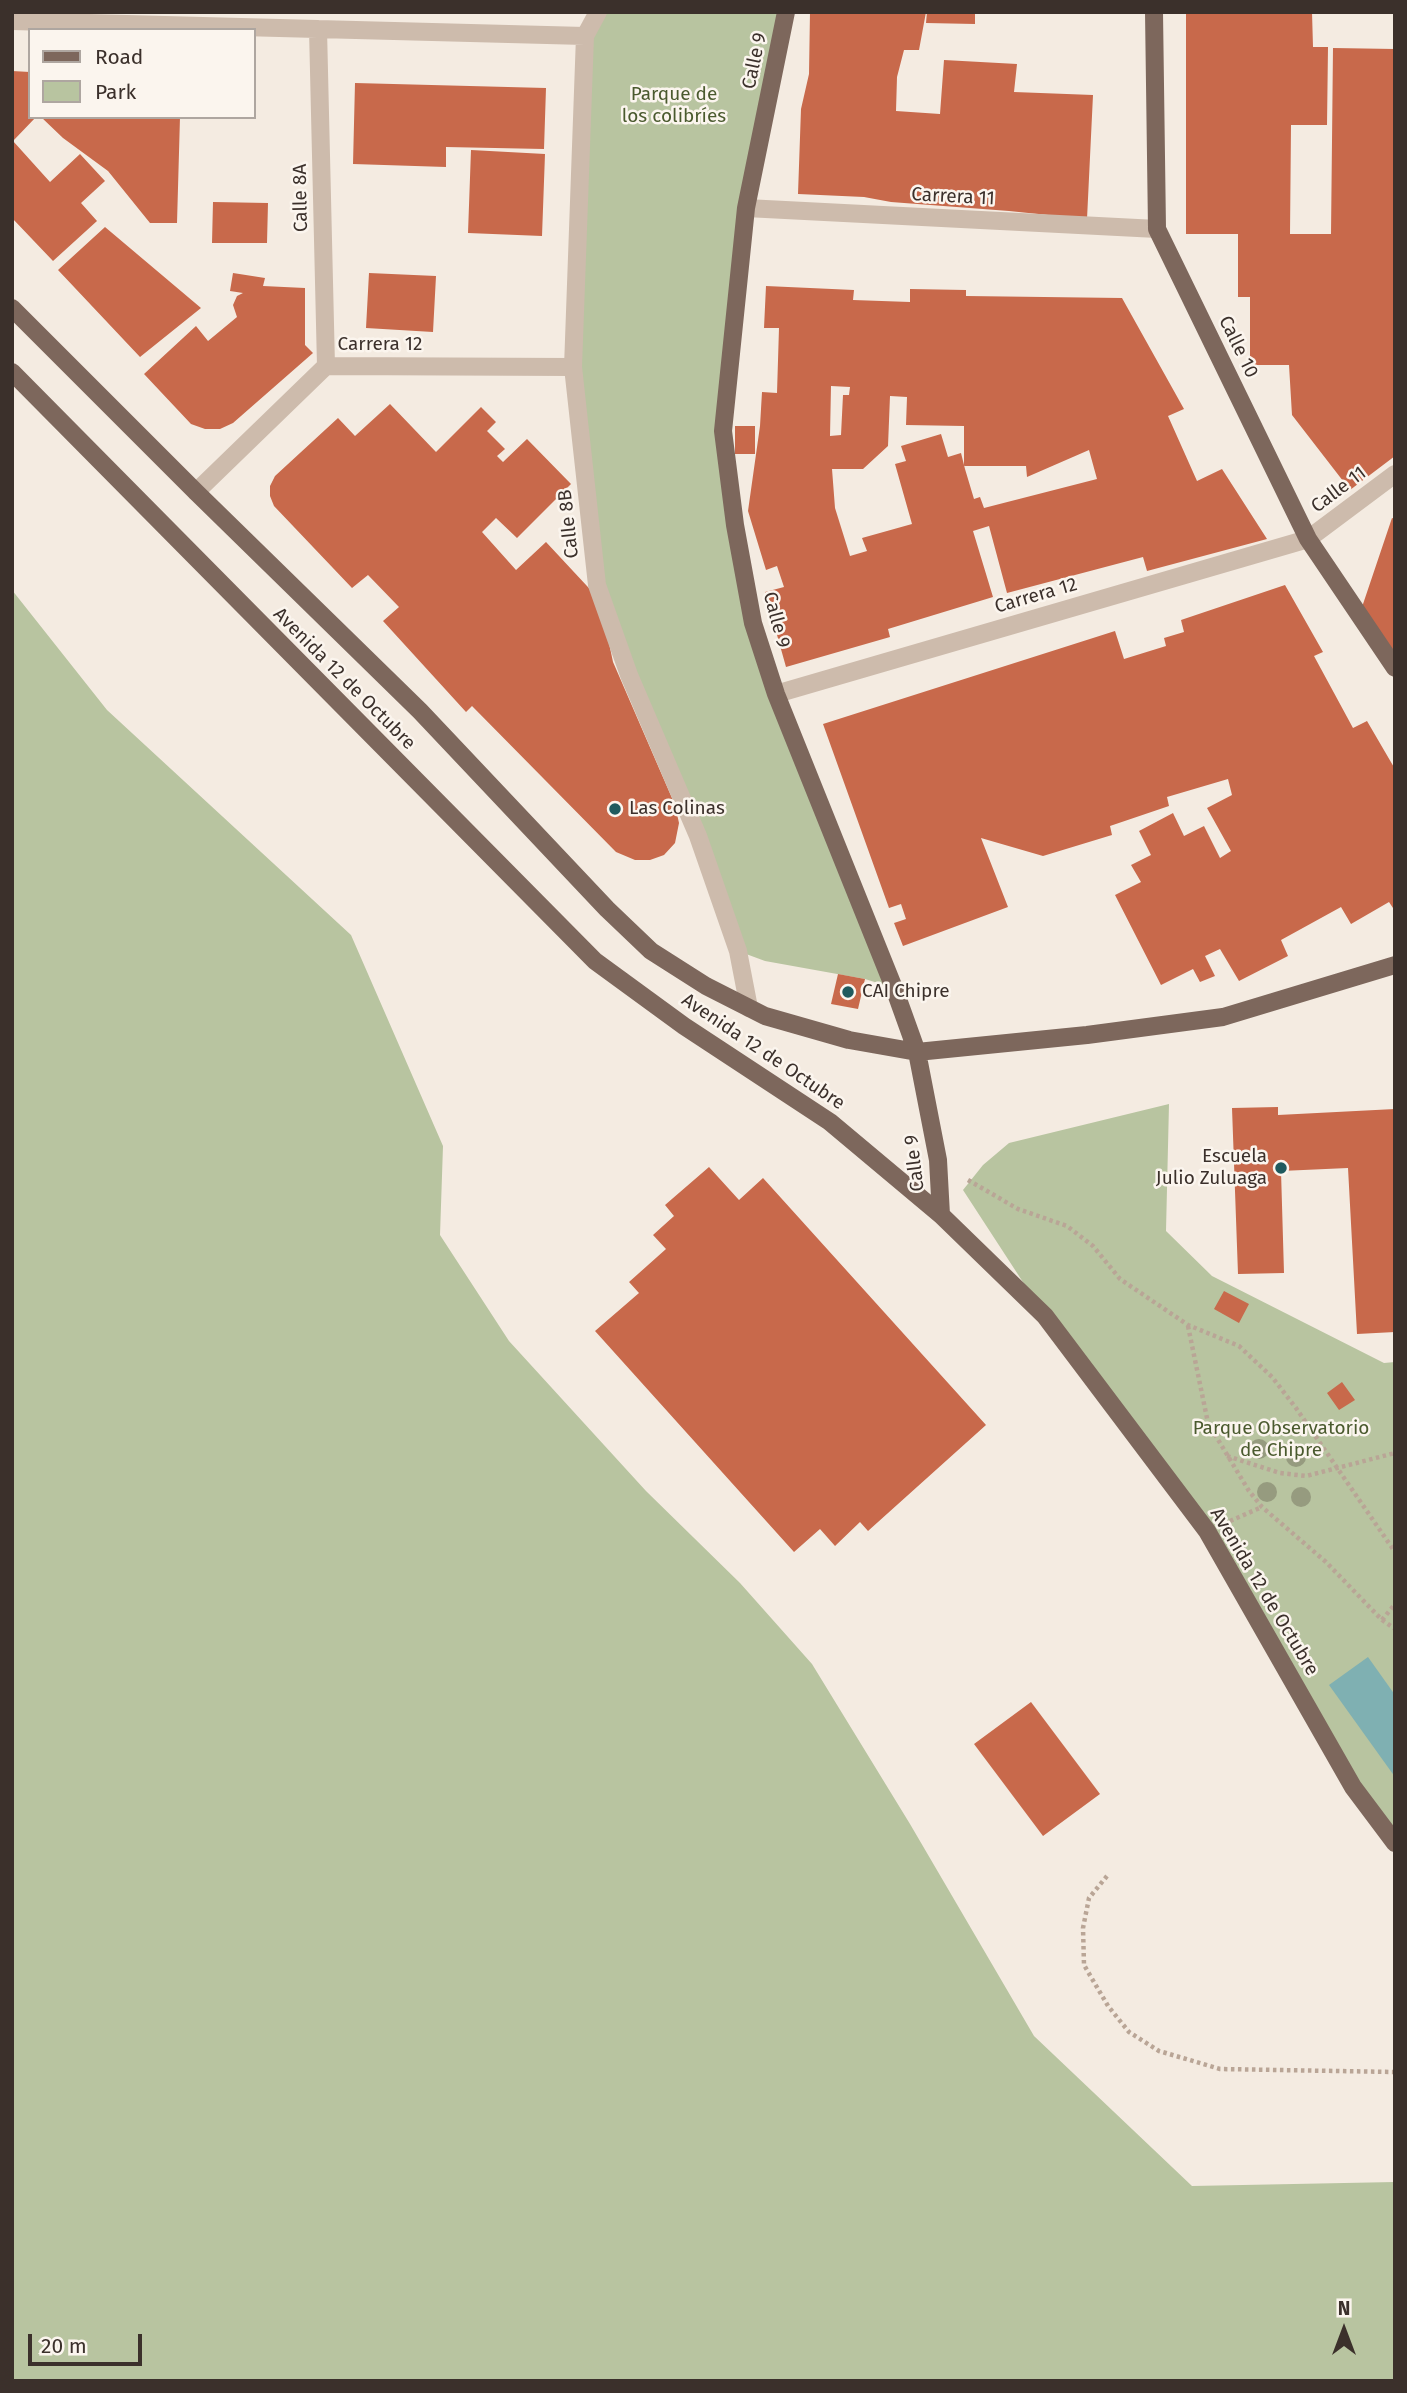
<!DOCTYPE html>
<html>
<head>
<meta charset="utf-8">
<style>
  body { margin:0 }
  #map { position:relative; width:1407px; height:2393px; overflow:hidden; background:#f4ebe1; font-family:"Fira Sans",sans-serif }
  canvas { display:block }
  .frame { position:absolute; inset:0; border:14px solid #3b302b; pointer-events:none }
  .legend { position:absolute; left:28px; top:28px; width:228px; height:91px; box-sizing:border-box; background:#fbf5ee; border:2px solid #aea6a0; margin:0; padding:9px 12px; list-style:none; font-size:21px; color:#3b302b }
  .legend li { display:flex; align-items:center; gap:14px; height:35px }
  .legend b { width:35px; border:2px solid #aea6a0 }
  .north { position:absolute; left:1309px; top:2295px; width:70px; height:70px; -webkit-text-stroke:5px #fbf5ee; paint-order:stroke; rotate:0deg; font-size:19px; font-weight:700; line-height:28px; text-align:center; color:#3b302b }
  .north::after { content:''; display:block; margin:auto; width:24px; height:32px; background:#3b302b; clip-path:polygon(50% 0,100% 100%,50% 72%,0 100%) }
  .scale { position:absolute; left:28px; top:2334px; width:114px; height:32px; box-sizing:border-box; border:4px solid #3b302b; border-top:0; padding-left:9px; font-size:21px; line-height:24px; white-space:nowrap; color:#3b302b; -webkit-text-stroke:5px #fbf5ee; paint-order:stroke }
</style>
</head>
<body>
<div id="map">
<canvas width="1407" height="2393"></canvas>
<div class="frame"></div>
<ul class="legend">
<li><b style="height:9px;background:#7d675c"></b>Road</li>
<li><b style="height:19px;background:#b8c4a0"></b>Park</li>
</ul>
<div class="north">N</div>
<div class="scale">20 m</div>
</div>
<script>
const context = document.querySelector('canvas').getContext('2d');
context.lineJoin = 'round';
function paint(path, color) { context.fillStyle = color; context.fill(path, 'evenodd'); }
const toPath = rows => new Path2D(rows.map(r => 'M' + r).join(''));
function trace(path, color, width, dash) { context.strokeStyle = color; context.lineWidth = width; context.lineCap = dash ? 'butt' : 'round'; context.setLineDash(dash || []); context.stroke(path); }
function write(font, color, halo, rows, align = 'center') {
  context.font = font + ' "Fira Sans",sans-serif'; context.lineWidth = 5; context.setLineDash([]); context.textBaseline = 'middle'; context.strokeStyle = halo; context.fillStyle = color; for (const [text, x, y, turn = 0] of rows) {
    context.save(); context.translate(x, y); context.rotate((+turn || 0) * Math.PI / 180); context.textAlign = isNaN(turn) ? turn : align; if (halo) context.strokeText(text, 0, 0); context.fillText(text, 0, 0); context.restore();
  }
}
paint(toPath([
  [598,12,786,12,746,208,723,431,753,624,894,988,865,979,765,961,738,951,597,585,573,367,585,36],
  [12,590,107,710,351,935,443,1146,440,1235,509,1341,646,1491,740,1583,812,1664,910,1824,1034,2036,1192,2186,1395,2182,1395,2381,12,2381],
  [1169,1104,1166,1231,1212,1276,1384,1363,1395,1362,1395,1843,1207,1531,1045,1316,963,1190,983,1165,1009,1143]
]), '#b8c4a0');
paint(toPath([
  [1368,1657,1395,1695,1395,1777,1329,1685]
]), '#7fb0b2');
paint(toPath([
  [810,12,926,12,919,50,904,50,897,77,896,111,940,114,944,60,1017,64,1014,92,1093,95,1087,219,1009,211,891,202,864,197,798,194,801,109,809,74],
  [927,12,975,12,975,24,926,23],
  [1186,12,1312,12,1313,47,1328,47,1327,125,1291,125,1290,234,1331,234,1333,48,1395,49,1395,456,1350,490,1292,415,1289,365,1250,365,1250,297,1238,297,1238,234,1186,234],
  [12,71,30,72,30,117,36,117,13,141,50,182,80,154,105,181,81,203,97,221,53,261,12,218],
  [355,83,546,88,544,149,446,147,446,167,353,164],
  [41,117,180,117,177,223,150,223,108,171,63,138],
  [471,150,545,154,542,236,468,233],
  [213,202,268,203,267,243,212,243],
  [105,227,201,308,140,357,58,270],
  [233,273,265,278,263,286,305,288,305,345,313,353,233,423,220,429,205,429,191,424,144,374,196,326,208,341,237,317,233,305,237,296,243,293,230,291],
  [369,273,436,276,433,332,366,328],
  [766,286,854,290,853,300,910,302,910,289,966,290,966,296,1122,298,1184,409,1168,416,1197,481,1222,469,1267,539,1147,571,1143,557,1007,593,989,526,973,531,993,597,888,629,890,637,786,667,765,592,784,587,777,566,766,570,748,511,760,426,762,392,777,393,779,328,764,328],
  [831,386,850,387,849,395,843,395,841,435,830,436],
  [890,396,907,397,906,425,964,426,964,466,1026,466,1027,477,1089,450,1097,479,984,508,980,497,974,499,965,469,961,453,948,457,941,434,901,446,906,461,895,464,912,524,862,538,867,551,850,556,835,508,832,469,863,469,888,446],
  [390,404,436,452,481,407,496,422,487,431,505,449,497,456,503,462,527,439,571,484,517,538,496,518,482,532,516,570,546,542,600,600,613,662,675,805,679,823,675,843,664,855,650,860,635,860,616,852,472,706,466,712,383,621,399,607,368,575,352,588,274,506,270,496,270,486,275,476,338,418,355,436],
  [735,426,755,426,755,454,735,454],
  [1392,518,1395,519,1395,659,1361,610],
  [1285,585,1323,652,1314,656,1353,728,1367,721,1395,769,1395,911,1389,902,1351,924,1341,907,1281,940,1288,956,1239,981,1220,949,1205,956,1215,976,1200,982,1193,969,1161,985,1115,895,1141,882,1131,865,1151,855,1139,831,1173,813,1184,836,1204,826,1220,858,1231,851,1207,808,1232,795,1228,779,1167,797,1169,806,1110,826,1112,835,1043,856,981,838,1008,907,903,946,894,923,906,919,901,904,889,908,823,724,1115,631,1124,659,1166,646,1164,638,1184,632,1181,620],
  [838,974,865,979,858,1009,831,1004],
  [1278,1107,1278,1115,1395,1109,1395,1332,1357,1334,1348,1168,1281,1171,1284,1273,1238,1274,1232,1108],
  [709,1167,739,1200,763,1178,986,1425,868,1531,860,1522,835,1546,820,1529,794,1552,595,1331,639,1293,629,1282,666,1249,653,1235,674,1216,665,1205],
  [1224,1291,1249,1304,1239,1323,1214,1309],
  [1342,1382,1355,1400,1339,1410,1327,1393],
  [1031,1702,1100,1794,1043,1836,974,1744]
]), '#c8694b');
trace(toPath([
  [968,1180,1018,1209,1067,1226,1093,1246,1120,1279,1188,1325,1239,1346,1272,1377,1296,1408,1395,1552],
  [1188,1326,1208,1423,1249,1491,1262,1507,1326,1562,1382,1620,1395,1629],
  [1227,1456,1280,1473,1306,1476,1395,1453],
  [1230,1521,1262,1507],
  [1382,1620,1395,1604],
  [1107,1876,1089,1898,1083,1928,1084,1965,1108,2006,1129,2032,1159,2051,1220,2069,1395,2072]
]), '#b9a596', 4.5, [3.5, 3.5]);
trace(toPath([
  [598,12,585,36,573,367,597,585,629,675,698,836,738,951,749,1008],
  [12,21,585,36],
  [318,29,326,366],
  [746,208,1157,229],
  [196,492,326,366,573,367],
  [776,694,1308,539,1395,474]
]), '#cdbbac', 18);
trace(toPath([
  [786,12,746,208,733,334,723,431,735,525,753,623,776,694,894,988,917,1052,938,1160,941,1215],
  [1154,12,1157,229,1308,539,1395,668],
  [12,308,196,492,420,711,607,909,651,951,706,986,765,1016,849,1040,917,1052,1087,1035,1223,1017,1395,965],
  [12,372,595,961,684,1026,830,1122,941,1215,1045,1316,1207,1531,1353,1787,1395,1843]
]), '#7d675c', 18);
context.fillStyle = '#969b7f';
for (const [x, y] of [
  [1259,1449],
  [1296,1457],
  [1267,1492],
  [1301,1497]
]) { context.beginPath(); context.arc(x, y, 10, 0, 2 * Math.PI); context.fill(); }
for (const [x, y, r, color] of [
  [615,809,7,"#1f5a5e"],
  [848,992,7,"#1f5a5e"],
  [1281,1168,7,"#1f5a5e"]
]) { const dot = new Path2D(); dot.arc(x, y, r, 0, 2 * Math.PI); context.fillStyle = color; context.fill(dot); trace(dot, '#fbf5ee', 2.5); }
write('19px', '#3b302b', '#fbf5ee', [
  ["Calle 9",755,61,-78],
  ["Carrera 11",953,197,3],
  ["Calle 8A",301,198,-91],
  ["Carrera 12",380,345],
  ["Calle 10",1238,347,64],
  ["Calle 11",1339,490,-37],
  ["Calle 8B",569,524,-96],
  ["Carrera 12",1036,596,-16],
  ["Calle 9",776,620,75],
  ["Avenida 12 de Octubre",344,679,45],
  ["Avenida 12 de Octubre",763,1052,34],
  ["Calle 9",915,1163,-97],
  ["Avenida 12 de Octubre",1264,1592,59]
]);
write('19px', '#4a5a2e', '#fbf5ee', [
  ["Parque de",674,95],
  ["los colibríes",674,117],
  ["Parque Observatorio",1281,1429],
  ["de Chipre",1281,1451]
]);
write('19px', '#3b302b', '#fbf5ee', [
  ["Las Colinas",629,809],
  ["CAI Chipre",862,992],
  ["Escuela",1267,1157,"right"],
  ["Julio Zuluaga",1267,1179,"right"]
], 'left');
</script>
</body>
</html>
